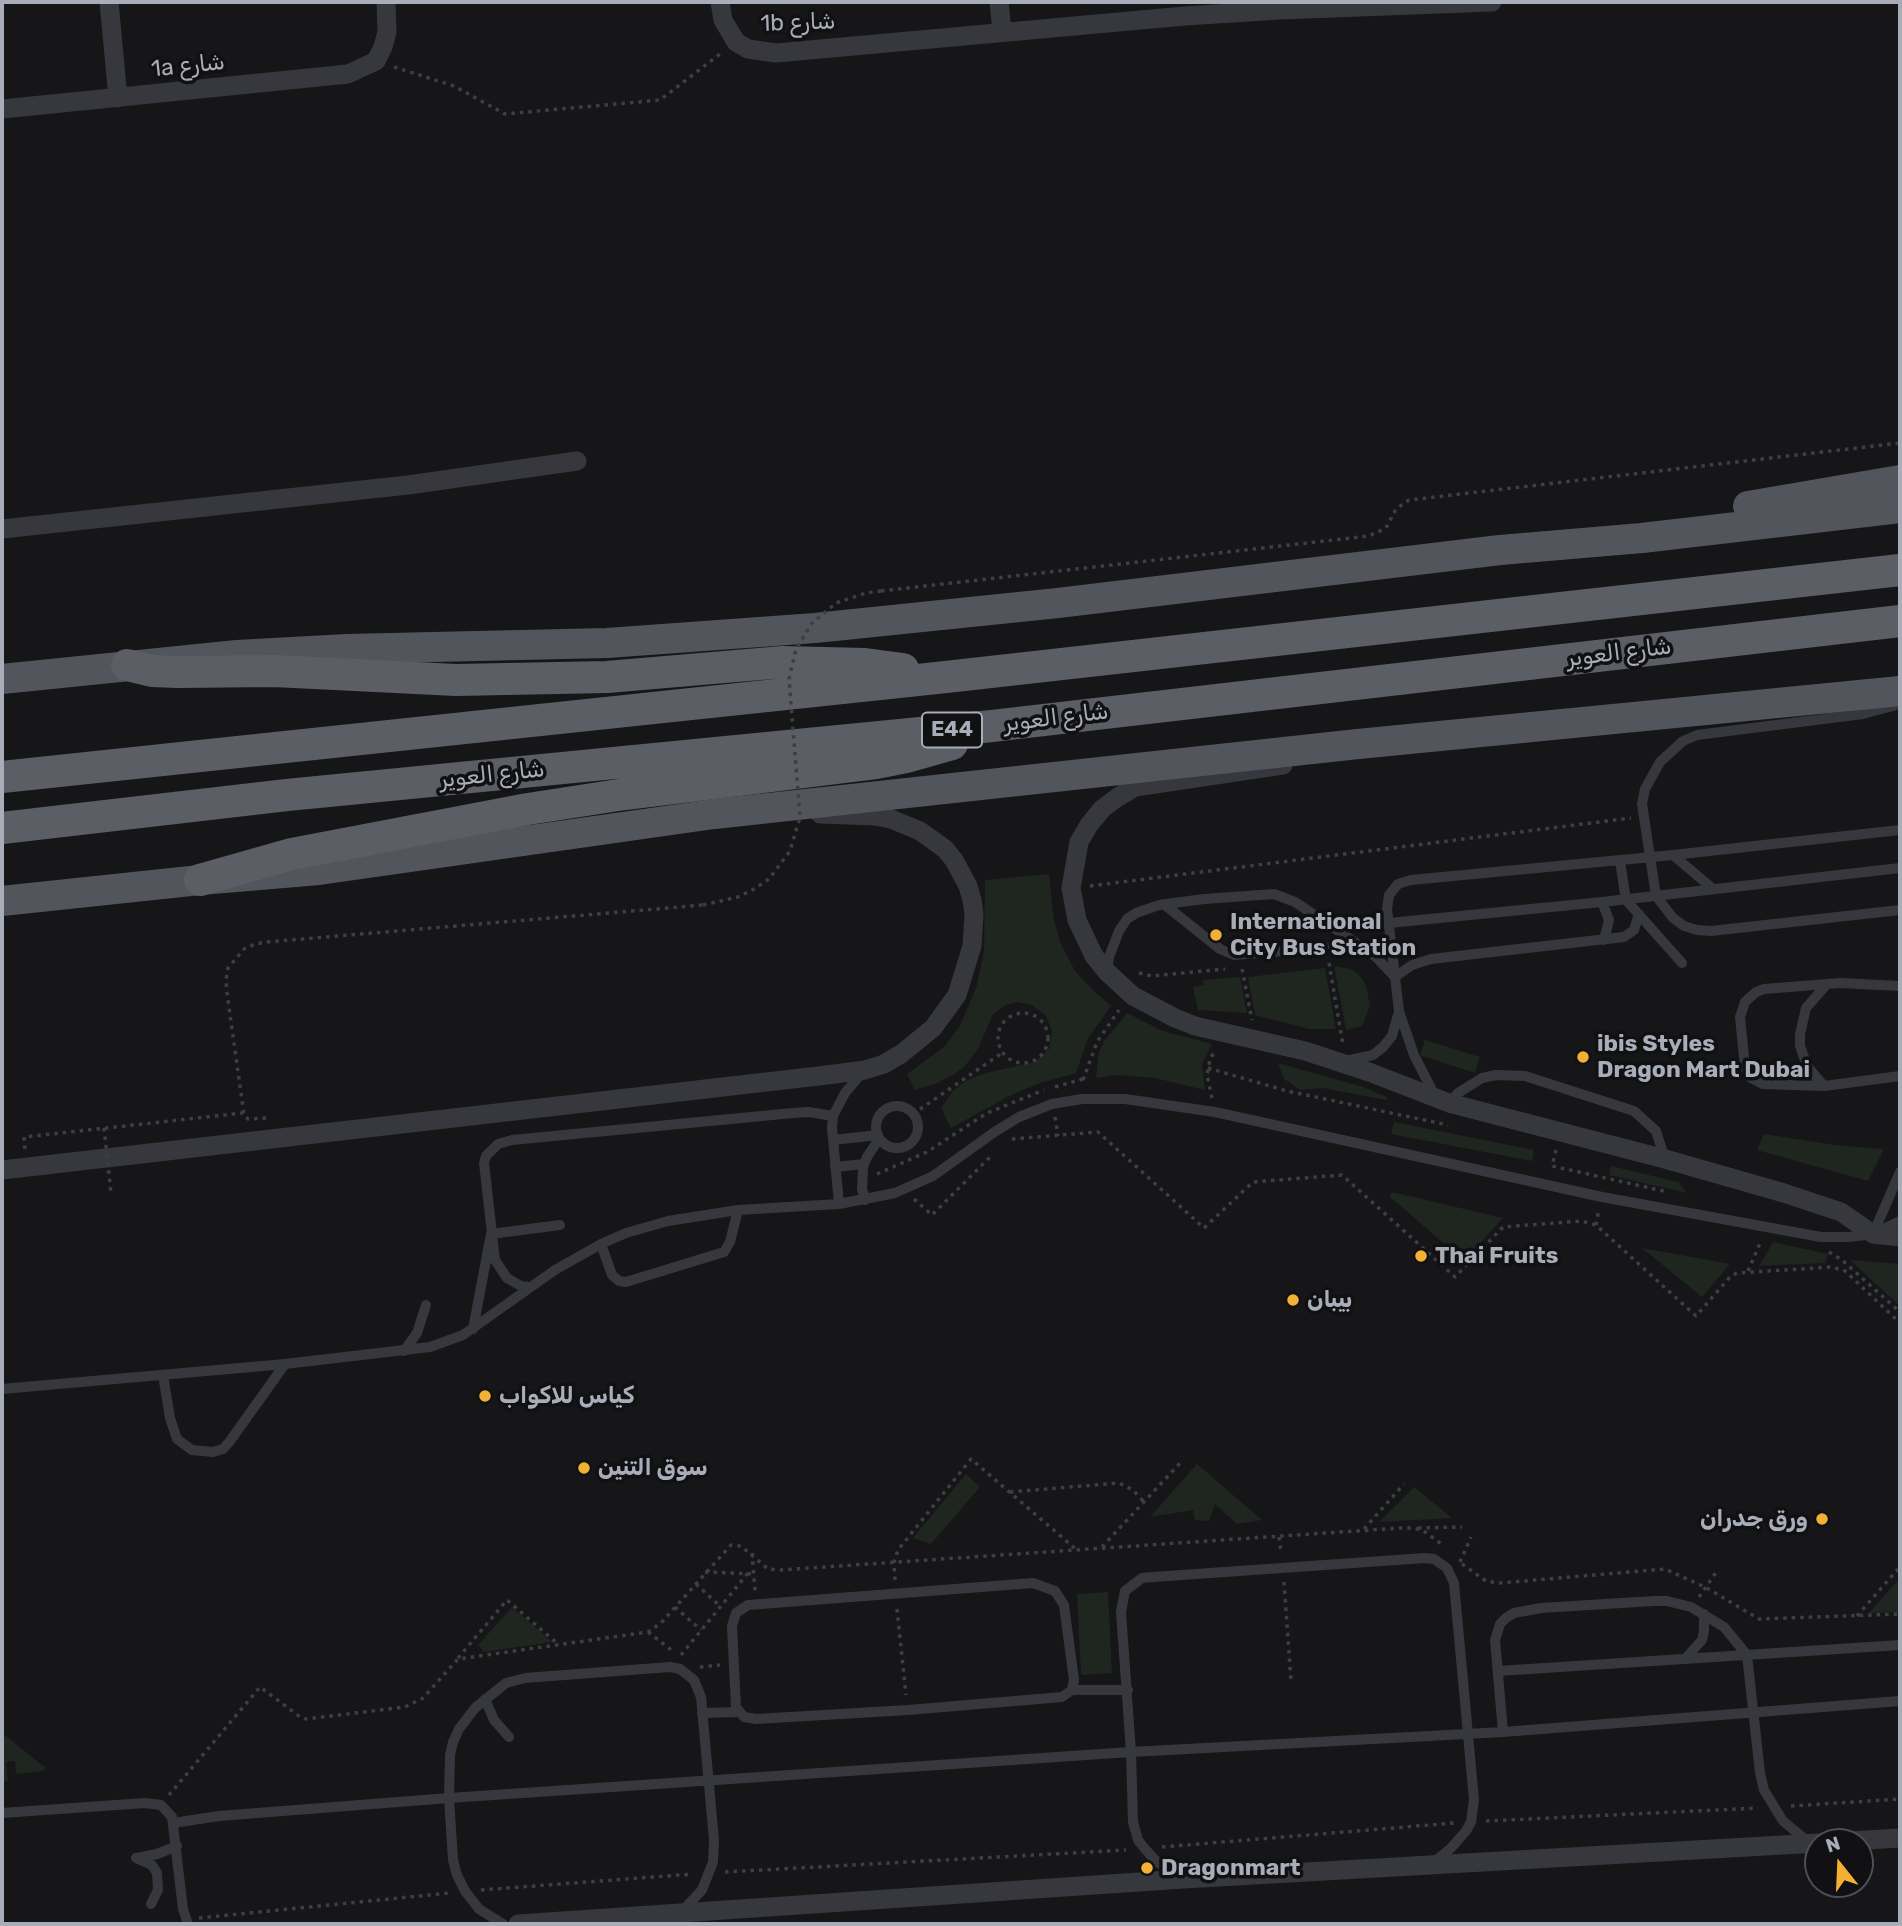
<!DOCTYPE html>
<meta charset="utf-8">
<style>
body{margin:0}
#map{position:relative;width:1902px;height:1926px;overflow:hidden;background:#161618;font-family:Rubik,sans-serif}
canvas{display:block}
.frame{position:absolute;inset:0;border:4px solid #a8adb8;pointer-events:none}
.north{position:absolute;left:1804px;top:1828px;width:70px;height:70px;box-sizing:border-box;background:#111113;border:2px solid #4d4f55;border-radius:50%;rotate:342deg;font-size:19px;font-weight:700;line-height:28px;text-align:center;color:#a8adb8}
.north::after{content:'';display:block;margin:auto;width:24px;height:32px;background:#f2b134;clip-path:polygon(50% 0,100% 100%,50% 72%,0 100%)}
</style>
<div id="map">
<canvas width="1902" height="1926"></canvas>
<div class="frame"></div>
<div class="north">N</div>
</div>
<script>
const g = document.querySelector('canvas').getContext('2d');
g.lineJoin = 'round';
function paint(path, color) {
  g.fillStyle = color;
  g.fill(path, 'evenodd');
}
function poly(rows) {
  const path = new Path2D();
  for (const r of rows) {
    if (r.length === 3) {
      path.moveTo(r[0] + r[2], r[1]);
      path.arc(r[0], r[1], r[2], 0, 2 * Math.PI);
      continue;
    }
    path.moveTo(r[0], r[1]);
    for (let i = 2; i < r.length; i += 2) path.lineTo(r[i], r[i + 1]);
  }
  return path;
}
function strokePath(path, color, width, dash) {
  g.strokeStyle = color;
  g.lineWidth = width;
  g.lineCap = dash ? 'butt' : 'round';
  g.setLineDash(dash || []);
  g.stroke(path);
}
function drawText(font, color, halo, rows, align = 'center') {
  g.font = font + ' Rubik,"Noto Naskh Arabic",sans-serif';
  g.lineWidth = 7;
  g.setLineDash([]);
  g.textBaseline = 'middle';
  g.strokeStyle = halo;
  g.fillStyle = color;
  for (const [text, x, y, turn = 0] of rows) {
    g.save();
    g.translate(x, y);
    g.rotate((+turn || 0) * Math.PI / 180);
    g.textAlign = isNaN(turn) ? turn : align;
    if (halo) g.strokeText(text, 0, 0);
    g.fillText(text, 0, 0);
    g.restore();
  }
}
const green = poly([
 [1049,874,1054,920,1060,942,1075,971,1094,991,1111,1006,1088,1038,1076,1073,1040,1083,1009,1096,951,1128,941,1108,953,1091,967,1080,986,1073,1035,1062,1049,1049,1052,1031,1046,1016,1032,1005,1016,1002,1004,1006,993,1014,978,1049,965,1066,953,1075,935,1084,915,1090,907,1074,944,1047,959,1027,967,1010,977,985,984,951,985,880],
 [1334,966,1351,969,1360,976,1366,985,1370,1006,1362,1026,1346,1030],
 [1325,968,1336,1029,1309,1029,1255,1015,1248,977],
 [1240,977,1247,1013,1198,1010,1193,987,1204,985,1203,980],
 [1127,1013,1163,1031,1212,1044,1202,1064,1205,1090,1155,1078,1114,1075,1096,1078,1099,1052,1105,1040],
 [1425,1040,1480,1057,1475,1073,1420,1055],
 [1278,1063,1363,1087,1387,1097,1386,1100,1323,1088,1300,1090,1284,1079],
 [1394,1122,1534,1150,1532,1161,1391,1134],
 [1764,1134,1835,1145,1884,1149,1868,1181,1757,1150],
 [1611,1166,1678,1182,1687,1193,1609,1175],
 [1392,1192,1503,1218,1464,1261,1389,1196],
 [1773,1242,1828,1254,1825,1263,1759,1266],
 [1642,1248,1730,1264,1702,1297],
 [1850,1260,1900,1264,1900,1306],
 [1197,1464,1262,1520,1237,1524,1215,1504,1209,1521,1195,1520,1193,1510,1150,1517],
 [966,1474,980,1487,931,1544,913,1538],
 [1414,1487,1452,1518,1379,1522],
 [1900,1578,1900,1612,1869,1613],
 [1108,1592,1112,1673,1081,1675,1077,1594],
 [512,1607,552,1642,484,1652,478,1645],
 [2,1733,46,1768,43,1771,16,1774,15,1761,6,1762,8,1781,2,1782]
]);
const path = poly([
 [394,67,454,86,505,114,660,100,720,54],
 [881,591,1369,536,1386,528,1396,509,1409,500,1900,443],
 [1090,886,1631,818],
 [1360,928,1376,925],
 [1329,963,1343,1045],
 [1242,969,1252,1020],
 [1139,973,1152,976,1225,969],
 [1023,1038,25],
 [1208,1068,1287,1091,1448,1125],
 [1083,1080,1097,1042,1119,1010],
 [1055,1087,1083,1079],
 [1212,1098,1207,1075,1210,1059,1215,1051],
 [913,1114,1002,1053],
 [1055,1117,1058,1136],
 [266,1118,248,1119,244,1115,227,993,226,980,228,968,244,949,255,944,267,942,703,905],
 [1012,1139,1098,1132,1204,1228,1253,1182,1342,1175,1455,1277,1503,1227,1581,1221,1596,1225,1696,1316,1730,1277,1737,1273,1832,1267,1845,1271,1900,1323],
 [25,1149,24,1137,243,1113],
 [1556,1150,1552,1166,1668,1192],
 [877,1174,927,1152,987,1113,1044,1090],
 [914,1199,932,1215,993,1154],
 [1596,1225,1599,1209],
 [1829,1252,1842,1260,1900,1312],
 [1748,1271,1761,1241],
 [1010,1492,1119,1483,1133,1490,1144,1502],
 [1418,1528,1462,1527],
 [1364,1529,1404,1484],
 [1279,1537,1281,1553],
 [1102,1547,1182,1461],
 [752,1553,755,1591],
 [1460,1562,1471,1537],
 [1462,1564,1486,1581,1500,1583,1665,1569,1705,1587,1759,1619,1900,1614],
 [705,1572,754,1574],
 [895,1580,894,1562,898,1550,971,1459,1078,1551],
 [1284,1582,1291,1681],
 [696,1584,721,1607],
 [1699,1597,1717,1571],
 [675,1607,701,1630],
 [897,1609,906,1695],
 [1857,1616,1897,1570,1900,1573],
 [648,1632,674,1652],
 [681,1655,748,1573],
 [458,1658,507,1600,559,1645],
 [700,1667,720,1665],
 [169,1795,260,1687,299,1716,306,1719,405,1707,423,1698,458,1659,648,1632,661,1623,731,1545,741,1546,768,1569,780,1570,1400,1528,1415,1528,1425,1532,1444,1546],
 [1791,1806,1900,1799],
 [1486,1821,1758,1808],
 [1162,1847,1454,1823],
 [725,1872,1126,1850],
 [481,1890,693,1874],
 [199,1918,449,1893]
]);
const service = poly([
 [1900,704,1863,714,1697,735,1683,741,1660,762,1645,789,1642,804,1656,896,1673,918,1684,926,1697,930,1711,931,1900,910],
 [1673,855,1713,889],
 [1620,861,1626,900,1682,963],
 [1602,902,1609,920,1604,940],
 [1165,905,1220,949,1234,955,1358,945],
 [1389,923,1602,902,1900,868],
 [1107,972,1109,957,1119,931,1127,919,1136,913,1159,905,1204,899,1274,894,1295,902,1340,932,1376,957,1395,977],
 [1395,977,1412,965,1431,959,1624,937,1634,930,1639,914],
 [1900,986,1840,983,1764,989,1756,992,1745,1002,1740,1017,1745,1067,1751,1078,1763,1084,1824,1086,1900,1076],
 [1350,1060,1373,1055,1383,1047,1392,1036,1398,1015],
 [1824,1086,1807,1066,1800,1046,1800,1034,1806,1008,1827,984],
 [1434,1094,1414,1055,1399,1011,1387,909,1389,895,1398,884,1411,880,1673,855,1900,830],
 [1449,1103,1458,1093,1482,1078,1496,1075,1525,1076,1634,1111,1656,1131,1665,1159],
 [897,1127,21],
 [833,1140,878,1135],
 [835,1167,864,1164],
 [865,1200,862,1189,863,1167,867,1157,879,1139],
 [839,1204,832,1128,833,1116,845,1093,862,1073],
 [1873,1234,1900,1172],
 [601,1244,612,1275,619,1281,626,1282,724,1252,730,1242,738,1210],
 [529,1287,521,1286,507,1278,495,1260,484,1163,486,1156,498,1144,512,1140,793,1113,809,1112,833,1116],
 [473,1329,491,1234,560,1225],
 [404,1351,417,1333,426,1305],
 [163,1375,170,1418,177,1439,192,1450,213,1452,223,1449,230,1441,285,1364],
 [2,1389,285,1364,430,1347,463,1335,555,1270,601,1244,626,1233,668,1221,738,1210,839,1204,895,1193,933,1176,996,1131,1019,1117,1052,1104,1082,1099,1125,1099,1215,1112,1602,1197,1821,1237,1849,1237,1873,1234,1900,1221],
 [1033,1583,1055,1591,1064,1605,1074,1680,1072,1690,1062,1697,908,1710,756,1719,744,1717,736,1707,732,1626,736,1613,748,1605,1033,1583],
 [1685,1659,1702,1640,1704,1631,1704,1614],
 [1498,1671,1900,1645],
 [1072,1690,1128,1690],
 [485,1699,494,1720,509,1737],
 [702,1713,738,1712],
 [1503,1732,1495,1640,1500,1624,1506,1618,1514,1613,1541,1608,1654,1601,1667,1601,1691,1607,1724,1627,1747,1655,1760,1773,1764,1790,1783,1821,1806,1840],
 [2,1813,145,1803,161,1805,172,1817,183,1909,188,1924],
 [173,1823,219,1816,449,1798,1131,1752,1503,1732,1900,1701],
 [136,1858,152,1865,157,1873,158,1890,151,1904],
 [137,1858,157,1854,177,1846],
 [1179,1876,1157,1862,1145,1849,1138,1840,1133,1822,1131,1752,1121,1612,1125,1591,1142,1578,1153,1577,1425,1558,1434,1559,1447,1568,1454,1583,1474,1800,1471,1822,1466,1831,1451,1848,1434,1862],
 [503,1924,479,1909,465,1891,457,1875,453,1860,449,1798,450,1755,453,1742,459,1729,475,1708,506,1683,525,1678,670,1667,680,1669,694,1680,701,1697,714,1840,713,1862,702,1890,683,1910]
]);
const minor = poly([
 [109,2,118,98],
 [720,2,723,20,736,42,748,49,776,53,1185,16,1280,10,1492,2],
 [999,2,1002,31],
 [2,109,348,74,376,61,383,47,387,32,386,2],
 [2,529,408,485,577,461],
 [1283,765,1135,787,1118,797,1102,809,1089,825,1079,842,1071,888,1077,920,1094,956,1107,972,1133,996,1175,1018,1195,1026,1305,1051,1369,1072,1449,1103,1665,1159,1784,1193,1841,1212,1873,1234,1900,1237],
 [2,1170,827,1075,865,1070,884,1064,901,1054,933,1028,957,995,972,946,974,914,972,900,968,886,954,860,945,849,920,831,891,819,875,816,820,814],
 [1831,1842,1900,1838],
 [518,1924,1183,1879,1818,1843]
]);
const primary = poly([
 [1748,506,1900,480],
 [2,679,237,655,347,649,607,643,815,628,1058,603,1500,550,1642,538,1900,508],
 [2,901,200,880,319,870,714,814,1358,744,1900,691]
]);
const trunk = poly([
 [127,665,152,671,177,672,274,671,456,680,607,677,783,662,865,664,903,669],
 [2,777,946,677,1900,570],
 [2,828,287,795,992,726,1900,621],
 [200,880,292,854,528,809,625,794,876,763,906,757,952,744]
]);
const pathBridge = poly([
 [703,905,738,897,754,889,769,879,790,851,800,817,789,679,796,649,812,623,836,603,866,593,881,591],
 [104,1128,111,1193]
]);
const markers = [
 [1216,935,7,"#f2b134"],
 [1583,1057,7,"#f2b134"],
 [1421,1256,7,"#f2b134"],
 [1293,1300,7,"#f2b134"],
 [485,1396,7,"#f2b134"],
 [584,1468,7,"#f2b134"],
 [1822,1519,7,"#f2b134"],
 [1147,1868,7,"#f2b134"]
];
const shields = [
 [952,730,60]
];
const shieldNames = [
 ["E44",952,730]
];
const streetNames = [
 ["1b شارع",798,23,-2],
 ["1a شارع",188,66,-6],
 ["شارع العوير",1619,653,-7],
 ["شارع العوير",1056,718,-7],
 ["شارع العوير",492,775,-6]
];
const poiNames = [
 ["International",1230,922],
 ["City Bus Station",1230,948],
 ["ibis Styles",1597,1044],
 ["Dragon Mart Dubai",1597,1070],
 ["Thai Fruits",1435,1256],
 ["بيبان",1307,1300],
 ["كياس للاكواب",499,1396],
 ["سوق التنين",598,1468],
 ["ورق جدران",1808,1519,"right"],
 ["Dragonmart",1161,1868]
];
paint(green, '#1e261f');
strokePath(path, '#3d3f44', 3.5, [3.5, 5]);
strokePath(service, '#37383d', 10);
strokePath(minor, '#37383d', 19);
strokePath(primary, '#53555c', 30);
strokePath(trunk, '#5b5e65', 32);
strokePath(pathBridge, '#3d3f44', 3.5, [3.5, 5]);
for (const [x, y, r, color] of markers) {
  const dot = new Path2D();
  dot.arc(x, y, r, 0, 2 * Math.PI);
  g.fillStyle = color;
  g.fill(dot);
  strokePath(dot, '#111113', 2.5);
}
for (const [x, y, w] of shields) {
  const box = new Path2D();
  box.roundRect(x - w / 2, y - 17.5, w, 35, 5);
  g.fillStyle = '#111113';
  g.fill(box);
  strokePath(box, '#a8adb8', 2);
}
drawText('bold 21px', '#a8adb8', null, shieldNames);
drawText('23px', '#a8adb8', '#111113', streetNames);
drawText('bold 23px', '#a8adb8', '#111113', poiNames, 'left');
</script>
